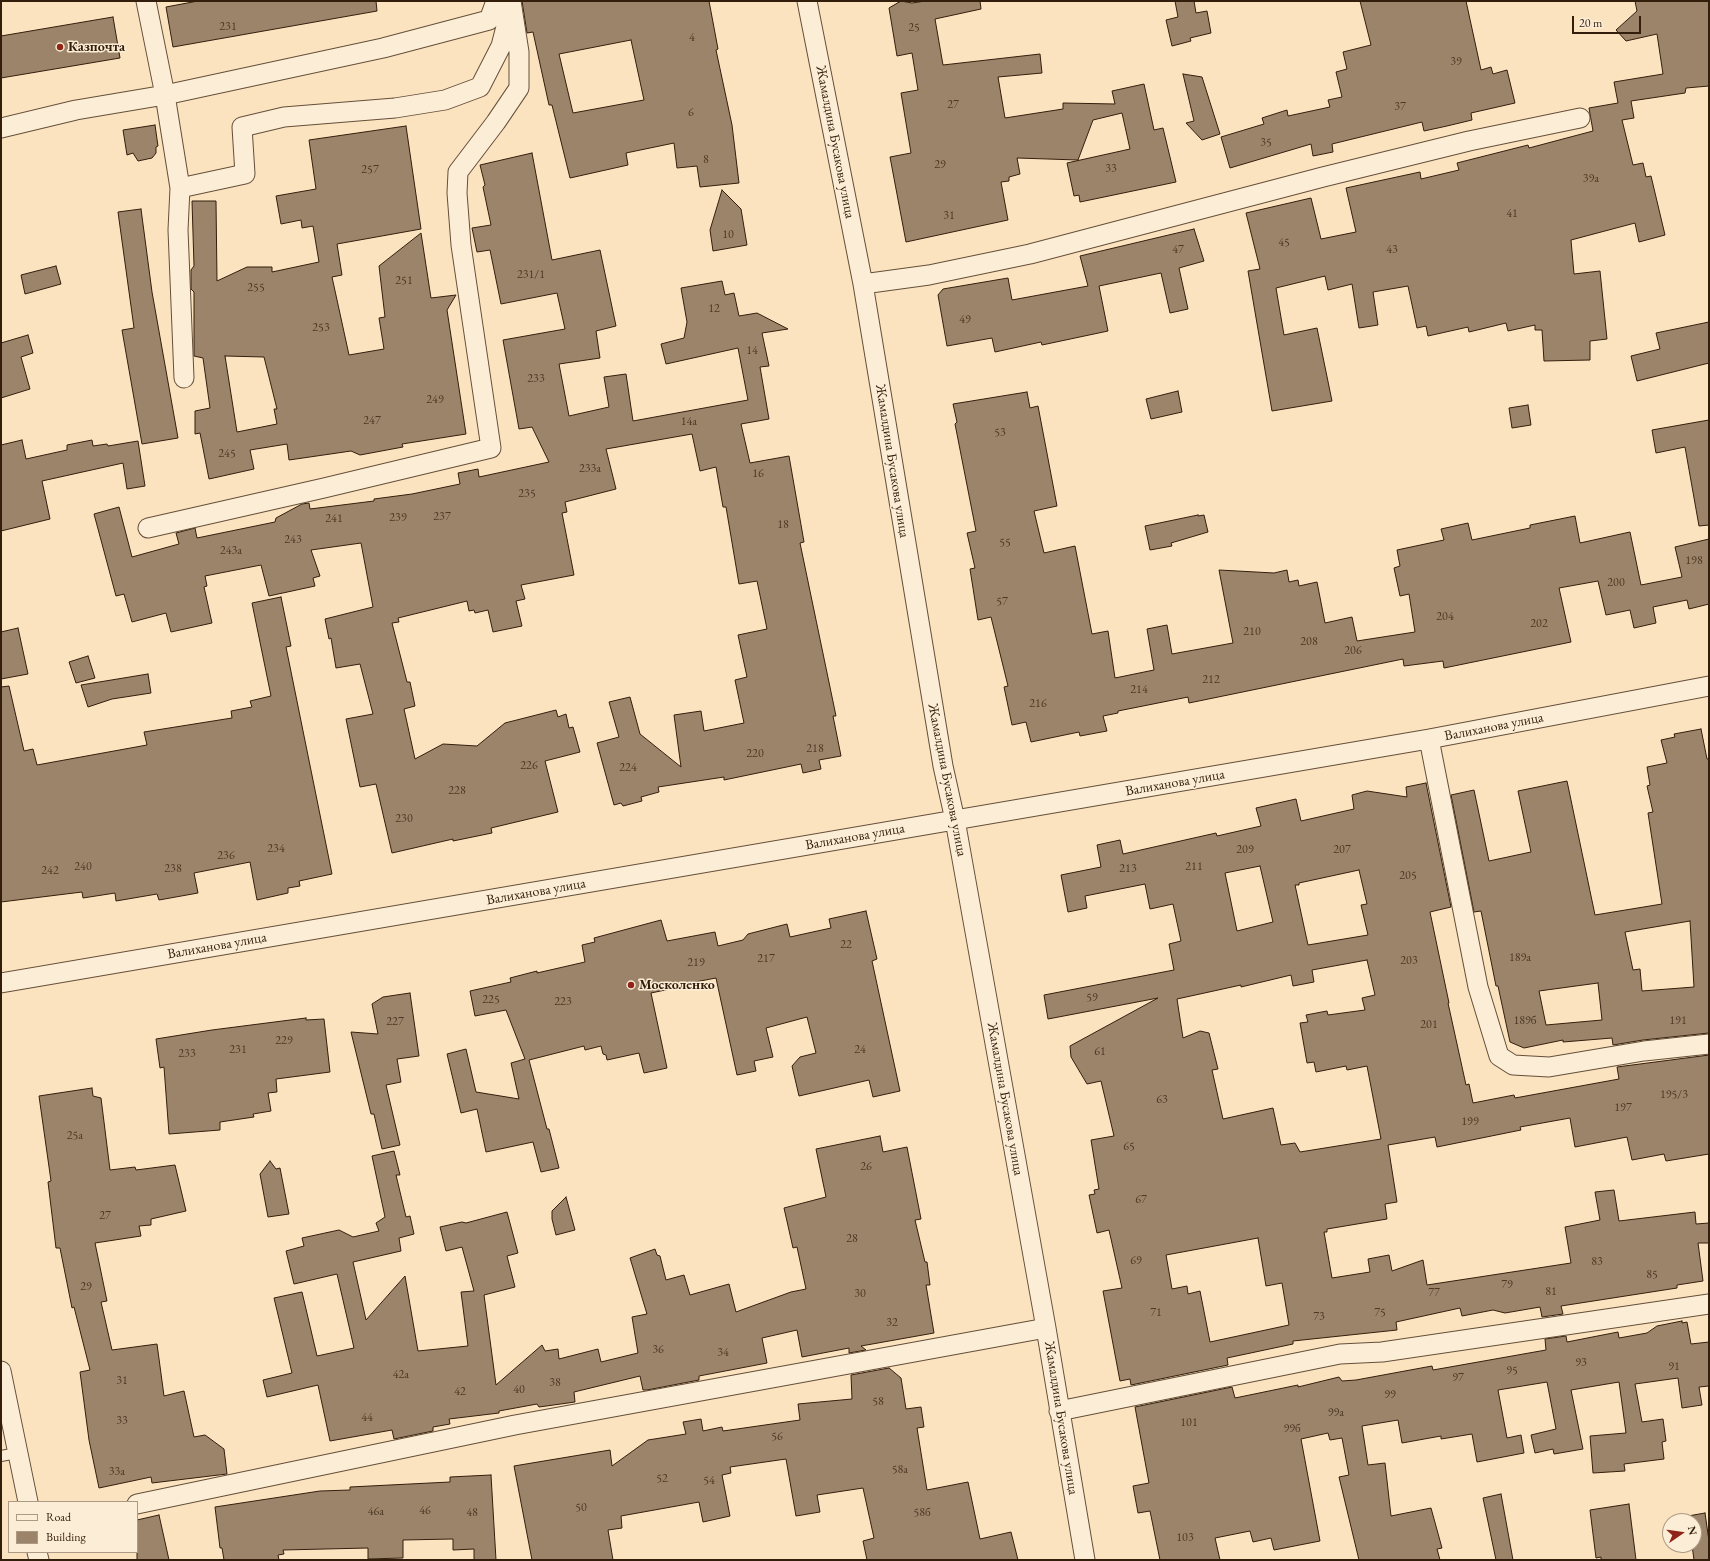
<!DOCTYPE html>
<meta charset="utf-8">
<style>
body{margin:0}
#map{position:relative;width:1710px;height:1561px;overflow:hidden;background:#fbe3c0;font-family:"EB Garamond",serif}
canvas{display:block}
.frame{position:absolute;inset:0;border:2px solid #331e0c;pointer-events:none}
.legend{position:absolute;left:8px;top:1501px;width:130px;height:52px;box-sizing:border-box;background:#fcedd6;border:1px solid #ac9a85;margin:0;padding:5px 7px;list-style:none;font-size:12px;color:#331e0c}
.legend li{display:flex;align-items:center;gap:8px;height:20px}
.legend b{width:20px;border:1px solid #ac9a85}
.north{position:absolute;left:1662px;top:1513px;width:40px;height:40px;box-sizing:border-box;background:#fcedd6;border:1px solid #ac9a85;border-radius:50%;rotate:77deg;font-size:11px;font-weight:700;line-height:16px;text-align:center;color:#331e0c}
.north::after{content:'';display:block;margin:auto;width:14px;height:18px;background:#8f2418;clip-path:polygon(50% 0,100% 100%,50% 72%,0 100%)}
.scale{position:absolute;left:1572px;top:16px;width:69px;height:18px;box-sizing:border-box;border:2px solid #331e0c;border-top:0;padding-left:5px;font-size:12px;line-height:14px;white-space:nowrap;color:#331e0c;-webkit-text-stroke:3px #fcedd6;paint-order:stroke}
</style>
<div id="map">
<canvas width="1710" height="1561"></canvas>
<div class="frame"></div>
<ul class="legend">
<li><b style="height:5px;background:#fcedd6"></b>Road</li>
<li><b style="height:11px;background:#9b846a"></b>Building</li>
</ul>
<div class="north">N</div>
<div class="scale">20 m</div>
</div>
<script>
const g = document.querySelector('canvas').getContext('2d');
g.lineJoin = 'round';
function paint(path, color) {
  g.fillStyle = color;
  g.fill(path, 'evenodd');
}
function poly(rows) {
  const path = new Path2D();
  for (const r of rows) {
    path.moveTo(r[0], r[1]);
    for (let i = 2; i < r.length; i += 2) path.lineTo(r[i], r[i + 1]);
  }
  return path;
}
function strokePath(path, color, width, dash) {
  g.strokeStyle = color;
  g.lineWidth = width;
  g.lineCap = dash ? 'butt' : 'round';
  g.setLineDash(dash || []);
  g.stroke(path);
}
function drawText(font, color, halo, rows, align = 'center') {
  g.font = font + ' "EB Garamond",serif';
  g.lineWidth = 3;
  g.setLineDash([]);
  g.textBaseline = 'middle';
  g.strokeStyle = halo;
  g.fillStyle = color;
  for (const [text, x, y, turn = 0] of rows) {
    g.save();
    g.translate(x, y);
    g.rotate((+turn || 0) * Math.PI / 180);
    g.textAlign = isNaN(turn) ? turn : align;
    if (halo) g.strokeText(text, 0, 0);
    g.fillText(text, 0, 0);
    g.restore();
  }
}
const building = poly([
 [198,1,376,1,377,11,173,47,166,7,198,1],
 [522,1,709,1,718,49,716,50,732,125,739,183,700,187,697,166,677,168,674,143,626,153,628,165,570,178,552,105,549,105,533,32,527,33,522,1],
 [631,40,644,100,573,113,559,54,631,40],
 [901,1,912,3,925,1,980,1,981,9,935,19,943,65,1040,54,1042,73,998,77,1005,118,1063,109,1063,103,1115,104,1112,91,1144,84,1154,130,1163,128,1176,182,1080,202,1079,195,1074,196,1067,163,1130,149,1122,113,1093,120,1078,160,1017,158,1020,174,1009,177,1009,181,1001,182,1008,220,906,242,890,157,911,153,901,93,918,90,912,53,897,56,889,8,901,1],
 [1175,1,1194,1,1196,13,1207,11,1211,33,1190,38,1191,41,1172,46,1166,20,1178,17,1175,1],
 [1360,1,1466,1,1481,70,1491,67,1493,74,1507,70,1515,103,1471,113,1472,120,1447,126,1424,131,1422,122,1332,144,1333,152,1313,156,1311,144,1230,168,1221,137,1264,124,1262,118,1287,110,1288,116,1330,107,1328,100,1342,97,1336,72,1347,69,1343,52,1371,45,1360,1],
 [1635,1,1709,1,1709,86,1686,88,1685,93,1631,101,1634,118,1622,120,1633,165,1643,163,1646,177,1651,176,1665,235,1639,242,1635,223,1571,240,1574,274,1600,271,1607,339,1590,341,1590,360,1544,361,1542,330,1535,330,1535,325,1508,331,1506,323,1469,332,1468,327,1428,336,1426,326,1417,328,1408,286,1373,292,1378,325,1359,328,1352,284,1328,290,1325,276,1276,288,1284,335,1317,328,1332,401,1272,411,1248,271,1260,269,1246,213,1311,198,1321,239,1356,232,1346,188,1420,172,1421,179,1459,170,1457,163,1528,145,1529,148,1593,131,1589,108,1618,103,1614,82,1663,74,1657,34,1626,41,1616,30,1637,11,1635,1],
 [113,17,120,58,1,78,1,36,113,17],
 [1183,74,1202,77,1220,134,1202,140,1186,123,1194,121,1183,74],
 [155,125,158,146,156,147,156,153,152,158,138,161,133,153,127,155,123,130,155,125],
 [406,126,421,229,337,244,342,275,332,277,349,355,384,349,379,318,385,317,379,266,421,233,431,298,456,295,447,310,466,434,402,444,403,447,360,455,351,451,289,460,287,444,250,450,254,469,209,479,200,433,195,434,195,411,210,408,203,358,194,356,194,292,191,289,191,270,194,266,192,201,216,201,217,281,247,267,272,267,272,272,319,262,313,226,302,228,301,220,281,224,276,196,316,189,309,140,406,126],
 [225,356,264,357,277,409,274,409,277,424,237,432,225,356],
 [532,153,552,260,600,250,616,326,596,331,600,358,559,364,569,416,609,407,604,377,626,374,633,421,748,400,738,348,666,364,661,344,684,338,687,322,681,288,722,281,725,295,734,293,739,316,757,313,788,329,762,333,769,366,760,367,769,419,741,424,750,463,789,456,804,542,800,543,836,716,833,716,841,756,819,760,821,769,803,773,801,764,724,780,724,777,658,787,659,792,641,797,642,801,623,806,621,803,614,805,597,743,619,737,609,702,630,697,640,734,681,767,674,715,701,711,704,731,744,723,735,680,747,677,738,635,767,629,757,581,739,584,726,507,723,507,716,467,700,471,692,434,606,449,616,489,565,502,567,512,562,513,574,575,521,585,525,599,516,601,522,626,493,632,488,610,475,613,474,610,469,611,467,601,398,618,399,622,392,623,407,682,410,682,415,706,404,709,415,759,443,744,477,746,505,723,556,710,558,717,566,714,569,728,573,727,580,752,545,761,558,812,491,828,492,833,453,841,453,839,392,853,376,784,360,787,346,719,373,714,360,664,336,668,331,638,329,639,325,619,373,607,361,543,311,550,320,576,313,578,315,586,269,596,261,565,205,576,207,586,204,587,212,623,171,632,166,613,132,622,124,594,116,596,94,514,119,507,132,557,179,544,176,533,195,528,197,538,275,522,276,518,302,504,309,503,310,509,374,501,374,499,412,494,460,484,458,473,478,469,479,477,549,462,532,427,519,429,503,340,565,329,557,293,501,304,490,250,477,252,472,228,491,225,483,187,485,185,480,165,532,153],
 [722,190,741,209,747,245,713,251,710,230,722,190],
 [141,209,152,292,178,438,142,444,122,330,134,328,118,212,141,209],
 [1194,229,1204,261,1179,268,1188,309,1170,313,1161,273,1099,286,1108,331,1042,345,1041,342,995,352,992,338,947,346,938,295,943,289,1008,278,1012,300,1088,286,1080,256,1194,229],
 [56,266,61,284,25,294,21,275,56,266],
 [1709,322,1709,363,1637,381,1631,356,1660,349,1656,333,1709,322],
 [28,335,33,353,21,357,30,389,1,398,1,343,28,335],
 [1178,391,1182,412,1151,419,1146,399,1178,391],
 [1027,392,1030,408,1038,406,1057,506,1034,511,1044,553,1075,546,1092,634,1108,631,1115,678,1154,670,1147,629,1167,625,1172,654,1233,643,1219,570,1274,573,1287,570,1289,582,1298,580,1299,586,1317,582,1325,623,1352,617,1357,641,1415,632,1409,594,1400,596,1394,568,1400,566,1397,550,1444,540,1441,529,1468,523,1472,540,1530,528,1530,525,1575,516,1580,543,1630,532,1641,585,1682,577,1675,547,1709,539,1709,604,1689,609,1687,600,1653,607,1656,623,1634,628,1630,610,1606,615,1598,581,1559,588,1571,642,1444,668,1443,661,1404,666,1403,659,1189,703,1188,697,1118,711,1118,713,1103,716,1107,731,1080,736,1079,732,1031,742,1026,722,1012,725,1004,687,1008,686,991,617,978,620,970,569,975,568,967,533,976,531,955,424,957,422,953,404,1027,392],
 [1528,405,1531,425,1512,428,1509,408,1528,405],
 [1709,420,1709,525,1699,526,1685,447,1656,453,1652,430,1709,420],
 [22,440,26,459,67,450,67,445,92,440,93,446,107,444,108,446,138,441,145,486,127,489,123,463,42,481,50,519,1,531,1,445,22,440],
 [1198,515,1198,516,1204,515,1208,532,1171,543,1172,546,1150,550,1145,526,1198,515],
 [281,597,291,646,286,647,332,874,299,881,300,886,288,888,288,893,257,900,250,862,194,873,198,893,159,900,157,894,116,901,115,893,83,898,82,892,1,902,1,687,9,686,24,751,33,749,37,765,147,745,144,732,232,718,231,711,252,707,250,701,271,696,252,603,281,597],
 [18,628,28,674,1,679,1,632,18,628],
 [88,656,95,678,76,683,69,662,88,656],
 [148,674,151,693,112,699,88,707,81,685,148,674],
 [1701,729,1707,759,1709,759,1709,1033,1643,1040,1613,1045,1612,1038,1563,1042,1563,1040,1524,1048,1510,1042,1498,986,1496,986,1481,911,1474,912,1451,795,1474,790,1489,861,1531,852,1518,791,1567,781,1595,915,1662,904,1648,813,1653,812,1647,786,1650,785,1647,767,1667,763,1661,740,1675,737,1674,734,1701,729],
 [1690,921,1694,987,1642,991,1640,969,1633,970,1625,932,1690,921],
 [1598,983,1602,1020,1546,1025,1539,991,1598,983],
 [1426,783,1451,907,1430,912,1449,1003,1448,1003,1466,1085,1469,1084,1473,1103,1514,1095,1515,1098,1619,1079,1617,1067,1709,1055,1709,1154,1666,1161,1664,1154,1632,1160,1627,1137,1575,1147,1570,1118,1520,1127,1521,1130,1437,1147,1435,1137,1388,1145,1397,1202,1385,1204,1387,1219,1327,1229,1327,1232,1324,1232,1332,1278,1370,1272,1368,1259,1389,1255,1392,1271,1423,1260,1427,1285,1571,1263,1565,1227,1600,1220,1595,1192,1614,1190,1619,1221,1695,1212,1696,1224,1709,1223,1709,1243,1698,1243,1703,1281,1677,1285,1677,1288,1561,1306,1563,1314,1542,1317,1540,1307,1505,1313,1493,1310,1462,1316,1460,1308,1396,1322,1397,1330,1293,1341,1293,1344,1227,1358,1228,1365,1131,1385,1130,1379,1120,1381,1103,1291,1122,1288,1109,1230,1097,1233,1089,1195,1095,1194,1094,1190,1099,1189,1091,1140,1114,1136,1101,1081,1087,1084,1071,1057,1070,1046,1158,998,1048,1019,1044,995,1174,970,1169,944,1181,941,1173,904,1150,909,1145,884,1085,896,1087,908,1068,912,1061,875,1101,867,1097,845,1120,840,1123,854,1216,833,1217,836,1261,826,1256,808,1296,799,1301,821,1354,809,1352,795,1367,791,1407,797,1406,787,1426,783],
 [1260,866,1273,922,1237,931,1225,873,1260,866],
 [1359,870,1367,904,1361,905,1368,935,1308,945,1295,885,1299,885,1299,883,1359,870],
 [1367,960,1375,995,1362,998,1365,1010,1328,1015,1327,1011,1306,1015,1308,1022,1300,1023,1307,1063,1314,1062,1316,1072,1346,1066,1347,1070,1367,1066,1381,1139,1300,1152,1295,1143,1281,1145,1273,1108,1223,1119,1212,1070,1218,1069,1209,1033,1200,1031,1183,1038,1177,999,1241,985,1241,987,1291,975,1293,986,1314,982,1312,970,1367,960],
 [1258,1238,1266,1286,1282,1283,1289,1325,1210,1342,1200,1291,1188,1294,1187,1286,1172,1289,1166,1255,1258,1238],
 [866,911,877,959,872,961,900,1091,873,1097,869,1080,799,1096,792,1066,800,1057,816,1053,807,1017,766,1028,773,1057,754,1061,756,1071,737,1075,716,978,669,987,670,989,651,993,667,1068,644,1073,639,1053,607,1060,606,1055,603,1054,601,1046,585,1050,584,1046,529,1060,547,1129,549,1129,559,1168,541,1172,533,1142,486,1152,477,1109,461,1113,447,1054,466,1049,476,1092,519,1099,511,1063,525,1059,506,1010,475,1016,470,991,511,982,510,978,537,971,537,973,585,962,582,945,595,942,594,938,661,920,667,941,715,932,718,946,743,940,748,934,787,924,790,937,831,928,829,919,866,911],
 [410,993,419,1056,397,1059,401,1082,386,1085,400,1145,382,1149,374,1114,371,1114,351,1032,378,1034,372,1004,383,997,410,993],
 [306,1018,306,1020,324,1019,330,1072,276,1079,277,1092,268,1093,271,1111,253,1114,254,1117,220,1122,220,1130,169,1134,164,1067,160,1068,156,1039,212,1030,306,1018],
 [92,1088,93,1096,101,1098,110,1170,135,1167,136,1170,175,1165,186,1211,151,1219,151,1225,139,1226,141,1236,95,1243,107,1301,101,1302,112,1350,157,1344,164,1396,184,1391,194,1437,205,1435,224,1449,227,1474,152,1483,151,1477,99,1488,89,1440,80,1372,90,1370,74,1307,72,1308,60,1248,56,1248,48,1182,51,1181,39,1096,92,1088],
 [880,1136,883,1152,907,1147,921,1219,915,1220,925,1262,927,1262,930,1285,926,1285,934,1333,861,1346,866,1350,849,1353,849,1348,802,1357,797,1330,762,1338,767,1363,699,1376,699,1380,647,1390,643,1390,640,1376,574,1392,575,1402,539,1407,537,1404,499,1411,499,1413,449,1419,450,1424,433,1427,433,1431,394,1439,392,1430,330,1441,318,1385,267,1397,263,1380,292,1373,274,1298,302,1292,317,1356,354,1348,337,1274,294,1284,286,1251,304,1246,302,1238,339,1230,353,1237,379,1231,376,1223,385,1217,372,1156,394,1151,400,1175,396,1175,406,1217,410,1216,414,1234,399,1238,401,1251,353,1262,366,1320,405,1276,418,1351,468,1346,461,1292,474,1291,462,1247,446,1251,440,1227,462,1222,466,1223,507,1212,518,1253,507,1256,515,1287,484,1295,496,1385,542,1345,545,1351,558,1349,559,1359,598,1349,601,1362,638,1353,632,1317,647,1314,630,1258,655,1249,657,1255,660,1256,666,1280,684,1275,690,1295,729,1284,736,1312,791,1292,806,1289,797,1247,793,1248,784,1208,826,1197,816,1149,880,1136],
 [270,1161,276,1169,280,1168,289,1214,268,1217,260,1174,270,1161],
 [566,1197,575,1230,556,1235,552,1219,552,1211,566,1197],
 [1682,1321,1682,1323,1687,1322,1691,1344,1709,1342,1709,1386,1699,1387,1702,1405,1682,1408,1678,1378,1635,1384,1642,1422,1663,1419,1666,1441,1662,1442,1664,1459,1624,1464,1625,1471,1593,1473,1590,1436,1626,1433,1619,1382,1571,1390,1583,1449,1554,1454,1553,1449,1535,1453,1531,1435,1556,1429,1547,1382,1498,1390,1507,1438,1521,1435,1524,1453,1477,1462,1472,1434,1441,1439,1441,1436,1402,1443,1398,1420,1362,1426,1368,1465,1385,1463,1391,1516,1431,1508,1442,1548,1437,1549,1440,1560,1359,1560,1339,1477,1349,1475,1342,1438,1330,1440,1328,1433,1301,1439,1320,1541,1274,1550,1271,1538,1253,1542,1250,1531,1215,1538,1220,1560,1160,1560,1150,1511,1138,1513,1133,1486,1149,1483,1135,1407,1232,1387,1235,1398,1298,1385,1298,1387,1339,1377,1342,1381,1356,1380,1432,1366,1433,1370,1546,1350,1545,1339,1566,1336,1567,1342,1618,1332,1619,1338,1647,1333,1657,1326,1682,1321],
 [889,1368,901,1378,906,1409,921,1407,924,1427,917,1428,927,1490,968,1482,980,1539,1011,1532,1018,1560,867,1560,863,1541,874,1538,863,1488,817,1495,820,1512,796,1516,786,1459,730,1467,731,1473,722,1475,730,1516,703,1522,699,1502,621,1516,622,1528,608,1530,613,1560,532,1560,514,1466,610,1450,612,1466,648,1440,686,1434,683,1422,701,1419,703,1431,722,1427,723,1431,800,1420,798,1404,852,1399,851,1375,889,1368],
 [491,1475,496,1560,474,1560,474,1549,453,1550,453,1539,403,1540,403,1558,368,1559,368,1548,283,1550,284,1554,278,1555,279,1560,224,1560,222,1548,220,1548,215,1507,320,1491,350,1490,350,1487,450,1482,450,1477,491,1475],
 [1501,1494,1513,1560,1496,1560,1483,1498,1501,1494],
 [1629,1504,1636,1560,1601,1560,1601,1557,1596,1558,1590,1510,1629,1504],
 [1705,1513,1709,1541,1709,1560,1694,1560,1692,1545,1694,1545,1694,1521,1688,1521,1688,1516,1705,1513],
 [159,1515,169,1560,137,1560,137,1520,159,1515]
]);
const lane = poly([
 [1,1456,17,1453]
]);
const street = poly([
 [146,1,165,95,383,48,489,20,496,1],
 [807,1,863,284,943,766,955,820,1046,1328,1085,1560],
 [1,128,76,110,165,95,180,188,245,174,242,127,284,117,395,108,445,100,480,87,501,46,510,11],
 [180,188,178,230,184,378],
 [863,284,929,275,1030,254,1323,177,1469,141,1580,118],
 [148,528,324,488,491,448,461,245,457,193,458,172,496,122,519,88,519,52,511,1],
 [1429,739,1478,987,1499,1056,1513,1065,1549,1067,1644,1051,1709,1044],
 [1,983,1429,739,1709,686],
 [1,1371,28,1502],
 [1059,1411,1340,1354,1382,1352,1709,1304],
 [137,1504,515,1425,1046,1328],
 [37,1552,39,1560]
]);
const markers = [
 [60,47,4,"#8f2418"],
 [631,985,4,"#8f2418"]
];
const numberNames = [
 ["231",228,27],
 ["25",914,28],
 ["4",692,38],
 ["39",1456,62],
 ["27",953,105],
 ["37",1400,107],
 ["6",691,113],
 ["35",1266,143],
 ["8",706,160],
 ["29",940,165],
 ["33",1111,169],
 ["257",370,170],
 ["39а",1591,179],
 ["41",1512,214],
 ["31",949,216],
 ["10",728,235],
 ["45",1284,243],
 ["47",1178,250],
 ["43",1392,250],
 ["231/1",531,275],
 ["251",404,281],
 ["255",256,288],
 ["12",714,309],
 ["49",965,320],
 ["253",321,328],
 ["14",752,351],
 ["233",536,379],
 ["249",435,400],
 ["247",372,421],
 ["14а",689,422],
 ["53",1000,433],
 ["245",227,454],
 ["233а",590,469],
 ["16",758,474],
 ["235",527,494],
 ["237",442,517],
 ["239",398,518],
 ["241",334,519],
 ["18",783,525],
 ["243",293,540],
 ["55",1005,543],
 ["243а",231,551],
 ["198",1694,561],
 ["200",1616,583],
 ["57",1002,602],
 ["204",1445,617],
 ["202",1539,624],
 ["210",1252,632],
 ["208",1309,642],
 ["206",1353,651],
 ["212",1211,680],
 ["214",1139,690],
 ["216",1038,704],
 ["218",815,749],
 ["220",755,754],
 ["226",529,766],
 ["224",628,768],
 ["228",457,791],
 ["230",404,819],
 ["234",276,849],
 ["209",1245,850],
 ["207",1342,850],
 ["236",226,856],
 ["240",83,867],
 ["211",1194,867],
 ["238",173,869],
 ["213",1128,869],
 ["242",50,871],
 ["205",1408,876],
 ["22",846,945],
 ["189а",1520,958],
 ["217",766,959],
 ["203",1409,961],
 ["219",696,963],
 ["59",1092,998],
 ["225",491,1000],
 ["223",563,1002],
 ["189б",1525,1021],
 ["191",1678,1021],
 ["227",395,1022],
 ["201",1429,1025],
 ["229",284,1041],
 ["231",238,1050],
 ["24",860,1050],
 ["61",1100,1052],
 ["233",187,1054],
 ["195/3",1674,1095],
 ["63",1162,1100],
 ["197",1623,1108],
 ["199",1470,1122],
 ["25а",75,1136],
 ["65",1129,1147],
 ["26",866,1167],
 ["67",1141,1200],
 ["27",105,1216],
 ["28",852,1239],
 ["69",1136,1261],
 ["83",1597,1262],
 ["85",1652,1275],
 ["79",1507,1285],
 ["29",86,1287],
 ["81",1551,1292],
 ["77",1434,1293],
 ["30",860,1294],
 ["71",1156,1313],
 ["75",1380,1313],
 ["73",1319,1317],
 ["32",892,1323],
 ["36",658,1350],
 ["34",723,1353],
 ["93",1581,1363],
 ["91",1674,1367],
 ["95",1512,1371],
 ["42а",401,1375],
 ["97",1458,1378],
 ["31",122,1381],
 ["38",555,1383],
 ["40",519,1390],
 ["42",460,1392],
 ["99",1390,1395],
 ["58",878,1402],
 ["99а",1336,1413],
 ["44",367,1418],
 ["33",122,1421],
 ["101",1189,1423],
 ["99б",1292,1429],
 ["56",777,1437],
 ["58а",900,1470],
 ["33а",117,1472],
 ["52",662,1479],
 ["54",709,1481],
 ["50",581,1508],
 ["46",425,1511],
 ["46а",376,1512],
 ["48",472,1513],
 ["58б",922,1513],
 ["103",1185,1538]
];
const poiNames = [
 ["Казпочта",68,47],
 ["Москоленко",639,985]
];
const streetNames = [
 ["Жамалдина Бусакова улица",835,142,79],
 ["Жамалдина Бусакова улица",892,461,81],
 ["Валиханова улица",1494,727,-11],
 ["Жамалдина Бусакова улица",947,780,79],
 ["Валиханова улица",1175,783,-10],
 ["Валиханова улица",855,837,-10],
 ["Валиханова улица",536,892,-10],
 ["Валиханова улица",217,946,-10],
 ["Жамалдина Бусакова улица",1005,1099,80],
 ["Жамалдина Бусакова улица",1061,1418,81]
];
paint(building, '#9b846a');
strokePath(building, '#331e0c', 1);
strokePath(lane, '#654f39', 12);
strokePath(street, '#654f39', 21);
strokePath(lane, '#fcedd6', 10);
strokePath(street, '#fcedd6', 19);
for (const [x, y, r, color] of markers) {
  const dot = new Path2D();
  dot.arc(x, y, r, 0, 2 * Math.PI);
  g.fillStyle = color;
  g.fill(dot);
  strokePath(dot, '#fcedd6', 1.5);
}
drawText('12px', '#4d3824', null, numberNames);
drawText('bold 14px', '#331e0c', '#fcedd6', poiNames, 'left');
drawText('14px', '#331e0c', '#fcedd6', streetNames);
</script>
